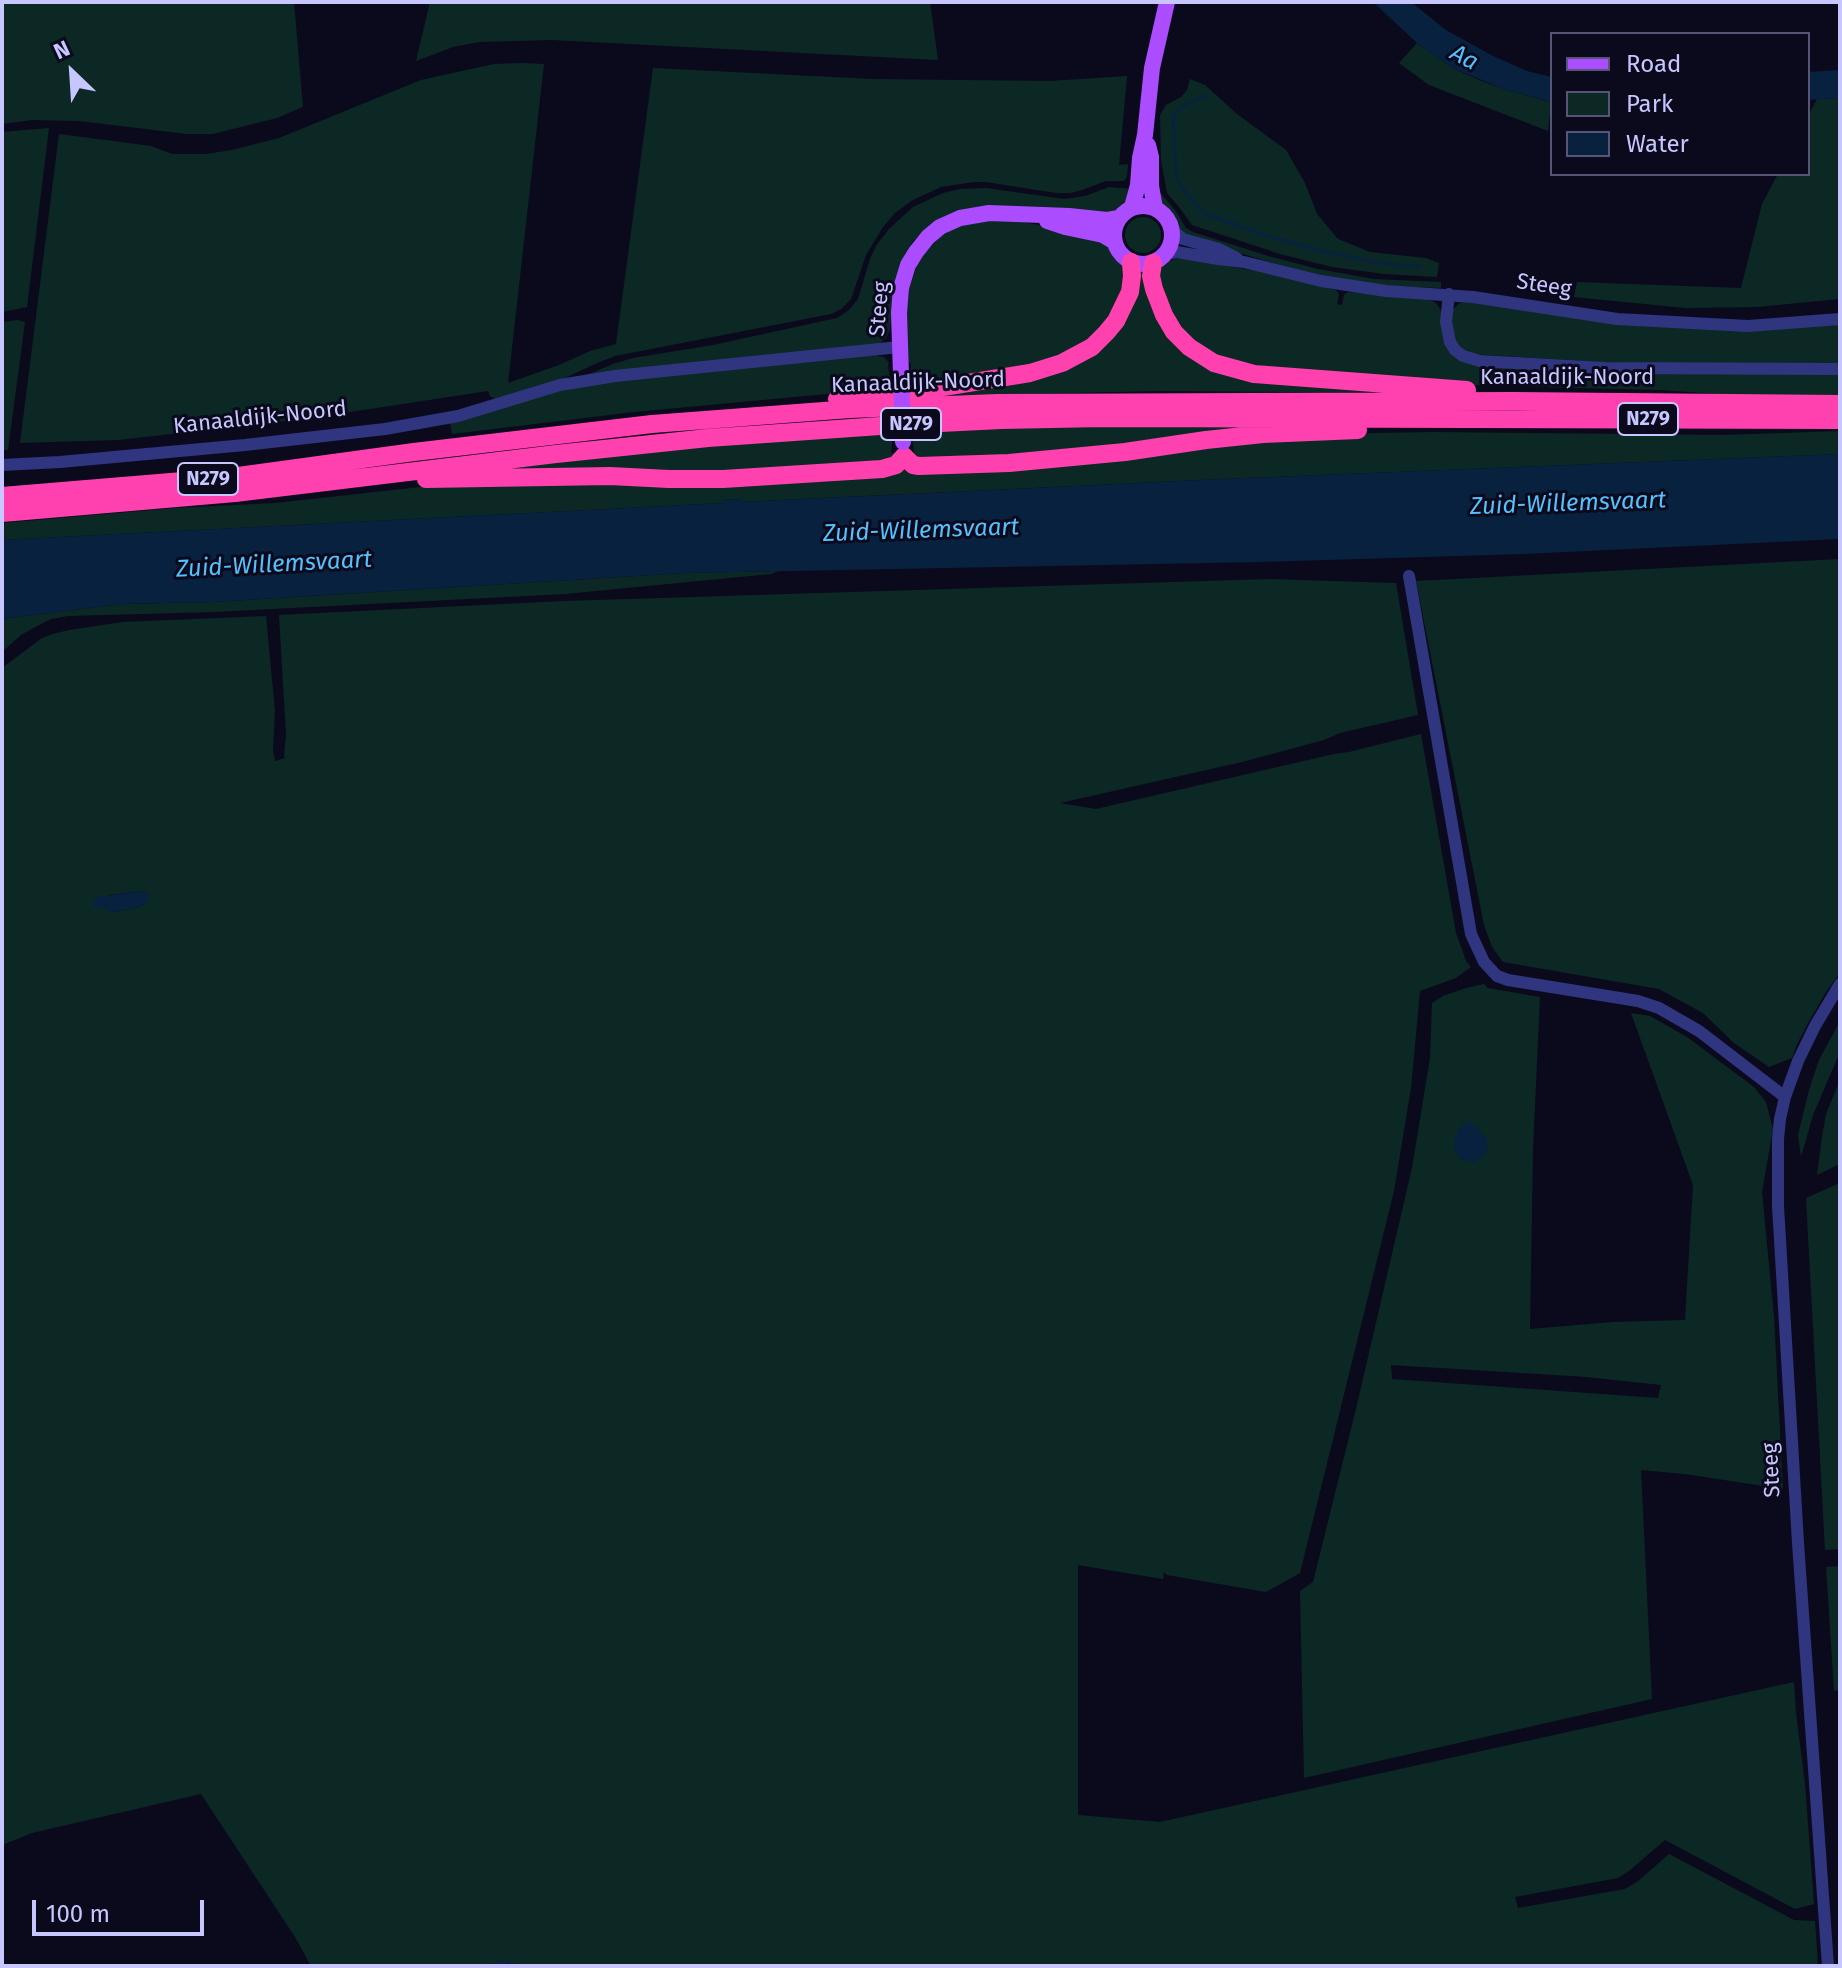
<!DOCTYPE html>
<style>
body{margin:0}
#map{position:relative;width:1842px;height:1968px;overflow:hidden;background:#0b0a1d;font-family:"Fira Sans",sans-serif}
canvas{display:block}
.frame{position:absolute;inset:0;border:4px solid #c7c6ff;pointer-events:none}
.legend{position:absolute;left:1550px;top:32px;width:260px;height:144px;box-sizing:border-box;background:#0b0a1d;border:2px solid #565577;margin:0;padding:10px 14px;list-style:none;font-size:24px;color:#c7c6ff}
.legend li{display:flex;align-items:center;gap:16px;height:40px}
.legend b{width:40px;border:2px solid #565577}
.north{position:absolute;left:32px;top:32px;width:80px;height:80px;-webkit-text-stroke:6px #0b0a1d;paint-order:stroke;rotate:335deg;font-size:22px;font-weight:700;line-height:32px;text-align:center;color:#c7c6ff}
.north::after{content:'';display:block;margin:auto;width:28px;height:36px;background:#c7c6ff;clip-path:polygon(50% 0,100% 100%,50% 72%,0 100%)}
.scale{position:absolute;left:32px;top:1900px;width:172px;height:36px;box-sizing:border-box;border:4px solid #c7c6ff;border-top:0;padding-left:10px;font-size:24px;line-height:28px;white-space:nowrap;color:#c7c6ff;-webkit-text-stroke:6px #0b0a1d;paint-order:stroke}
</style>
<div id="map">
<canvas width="1842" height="1968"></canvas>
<div class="frame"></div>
<ul class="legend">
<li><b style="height:10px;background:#ab4dff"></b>Road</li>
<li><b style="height:22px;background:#0c2824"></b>Park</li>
<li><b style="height:22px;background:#07213f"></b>Water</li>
</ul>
<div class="north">N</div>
<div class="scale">100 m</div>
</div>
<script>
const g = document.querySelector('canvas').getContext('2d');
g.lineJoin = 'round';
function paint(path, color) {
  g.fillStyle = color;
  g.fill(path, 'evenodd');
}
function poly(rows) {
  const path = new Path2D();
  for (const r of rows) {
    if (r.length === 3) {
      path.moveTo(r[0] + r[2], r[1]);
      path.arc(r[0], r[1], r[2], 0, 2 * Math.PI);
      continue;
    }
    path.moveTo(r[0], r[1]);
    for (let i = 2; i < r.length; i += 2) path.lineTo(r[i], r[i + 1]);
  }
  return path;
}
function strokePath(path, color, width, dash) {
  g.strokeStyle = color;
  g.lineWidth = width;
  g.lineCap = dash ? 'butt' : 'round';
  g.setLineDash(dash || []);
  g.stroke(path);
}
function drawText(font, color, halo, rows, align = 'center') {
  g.font = font + ' "Fira Sans",sans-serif';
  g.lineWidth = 6;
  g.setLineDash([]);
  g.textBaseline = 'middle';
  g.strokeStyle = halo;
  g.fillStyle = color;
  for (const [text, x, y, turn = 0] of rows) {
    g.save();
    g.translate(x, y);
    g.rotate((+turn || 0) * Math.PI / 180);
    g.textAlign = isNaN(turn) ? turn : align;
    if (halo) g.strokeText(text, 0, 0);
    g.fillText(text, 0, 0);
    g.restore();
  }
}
const green = poly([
 [2,2,294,2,303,107,277,118,213,134,187,134,79,121,32,120,2,124],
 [430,2,930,2,938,60,552,40,479,42,453,47,416,61],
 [1417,43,1453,68,1479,80,1503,89,1551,102,1548,131,1429,85,1399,63],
 [522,63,544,64,508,383,559,365,590,351,616,344,653,68,872,79,1049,81,1127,76,1119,165,1128,164,1127,177,1124,181,1106,181,1082,190,1071,193,1056,193,986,182,974,182,941,187,911,201,895,213,883,227,866,255,851,299,841,309,831,314,615,356,597,363,552,384,499,401,490,396,488,391,304,419,118,440,20,443,59,134,151,146,172,154,206,154,232,150,279,138,421,80,494,64],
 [1190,79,1205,85,1237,114,1286,150,1305,183,1317,214,1338,239,1370,252,1426,258,1439,263,1437,277,1384,274,1332,267,1280,254,1192,225,1179,207,1167,193,1161,160,1160,115,1166,105,1181,97,1187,90],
 [1840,98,1840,299,1757,307,1685,308,1574,297,1577,282,1741,288,1762,204,1778,174,1808,174,1808,116,1817,99],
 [49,128,27,307,2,312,2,132],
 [1109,187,1134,189,1129,201,1117,211,1107,215,988,205,958,210,936,221,913,241,903,259,895,280,890,330,886,338,879,344,582,377,613,364,633,358,713,345,837,318,849,310,858,299,870,259,876,246,889,229,913,207,943,193,960,189,986,188,1064,199,1085,196],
 [1158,190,1175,210,1186,228,1193,232,1268,256,1318,269,1374,279,1441,282,1441,288,1387,286,1344,280,1299,270,1259,259,1188,236,1180,230,1172,215,1160,201],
 [1143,235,18],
 [979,221,1019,221,1100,238,1109,245,1122,263,1125,269,1127,280,1105,328,1059,360,909,386,911,364,907,360,905,325,909,289,917,265,925,253,941,236,958,227],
 [1180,258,1257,271,1336,290,1339,294,1337,304,1342,305,1344,295,1348,292,1428,299,1436,303,1440,309,1458,357,1840,372,1840,395,1732,395,1660,390,1462,385,1304,375,1213,356,1174,324,1158,272,1165,262],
 [1138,269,1146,269,1195,356,1415,393,1160,391,892,397,1086,356],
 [1468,301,1561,316,1840,323,1840,364,1637,364,1469,354,1455,343,1451,325,1453,309,1460,303],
 [18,320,25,322,8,450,2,450,2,322],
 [875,355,884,357,889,363,888,365,891,388,634,412,452,434,450,422,589,383],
 [1290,426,1120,449,923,461,911,453,914,452,911,431,1022,427],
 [1840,431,1840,454,1222,479,739,502,740,499,722,500,724,503,2,540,2,523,175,508,275,503,430,486,902,467,1318,434,1433,432,1723,435],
 [893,432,891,453,894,453,894,455,885,462,722,475,462,475,638,452],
 [1840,559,1840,973,1826,992,1807,1025,1796,1046,1792,1058,1769,1067,1734,1043,1703,1013,1659,989,1503,962,1492,947,1484,925,1416,581],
 [778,571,771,574,565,594,214,612,68,616,51,619,37,626,21,635,2,652,2,619,122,604,214,602,685,573],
 [1269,579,1396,583,1418,715,1340,733,1324,740,1242,762,1060,803,1096,809,1334,754,1349,752,1421,734,1456,933,1466,961,1471,967,1456,978,1420,991,1411,1088,1394,1191,1300,1573,1266,1592,1167,1575,1164,1572,1163,1579,1078,1565,1078,1815,1160,1822,1794,1682,1796,1713,1805,1784,1814,1904,1795,1909,1665,1840,1629,1871,1618,1878,1515,1897,1518,1908,1625,1889,1637,1882,1669,1854,1794,1920,1815,1921,1818,1966,526,1966,508,1962,480,1966,311,1966,295,1937,201,1794,32,1833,2,1845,2,668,42,638,53,634,69,630,123,622,266,616,275,711,273,750,275,761,285,758,284,756,286,735,279,615,564,601],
 [142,891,147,903,136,908,112,912,107,908,100,907,109,895],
 [1484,984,1488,988,1540,997,1533,1148,1530,1329,1614,1322,1685,1320,1693,1185,1631,1013,1650,1016,1687,1037,1754,1087,1766,1102,1773,1129,1762,1192,1774,1317,1783,1489,1685,1474,1641,1470,1652,1699,1304,1778,1300,1591,1313,1582,1355,1413,1412,1168,1430,1058,1432,1003,1443,996,1466,988],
 [1391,1365,1587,1377,1661,1385,1658,1398,1392,1379],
 [1840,1021,1840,1052,1813,1115,1801,1157,1798,1135,1809,1090,1819,1060],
 [1840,1080,1840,1164,1817,1175,1822,1137,1826,1114],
 [1840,1183,1840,1549,1825,1550,1806,1198],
 [1840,1566,1840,1690,1834,1691,1826,1567]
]);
const water = poly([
 [1373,2,1411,2,1446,30,1493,56,1527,71,1552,77,1552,102,1503,89,1453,68,1417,43],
 [1840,70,1840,98,1808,100,1808,72],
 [1840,454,1840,539,1524,554,1261,562,685,573,214,602,122,604,2,619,2,540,724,503,721,500,741,499,740,502,1222,479],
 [142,891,149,893,149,897,147,903,136,908,111,912,107,908,94,907,93,905,93,901,97,897],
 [1470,1121,1486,1138,1488,1148,1483,1156,1473,1163,1460,1159,1453,1148,1457,1133,1461,1126]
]);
const stream = poly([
 [1207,95,1183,106,1173,117,1176,174,1180,185,1203,213,1264,235,1322,251,1380,263,1420,267],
 [485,1966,508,1962,518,1966]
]);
const minor = poly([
 [1173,231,1183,239,1219,249,1237,258],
 [1165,254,1177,252,1218,259,1244,262,1321,281,1386,291,1473,297,1617,319,1748,326,1840,319],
 [1449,294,1446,322,1450,342,1455,350,1463,356,1480,361,1605,368,1840,369],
 [2,465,60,462,245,445,385,429,458,416,560,385,615,376,899,347],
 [1409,576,1471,934,1484,962,1497,976,1508,980,1638,1001,1659,1008,1699,1031,1785,1097],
 [1828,1966,1798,1543,1778,1206,1778,1139,1780,1119,1785,1097,1798,1061,1815,1026,1840,984]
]);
const major = poly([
 [1148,145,1151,157,1151,186,1155,208],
 [1143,235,29],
 [1132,207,1138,185,1140,158,1145,135,1152,68,1167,2],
 [1047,221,1065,227,1103,235,1115,242],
 [901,375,899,313,901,288,908,265,916,252,928,237,940,227,960,218,989,213,1069,216,1107,220,1119,218]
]);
const highway = poly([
 [1153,263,1151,276,1154,289,1164,315,1174,332,1189,347,1214,363,1254,374,1467,390],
 [837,399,943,387,1030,373,1062,363,1092,347,1106,333,1116,321,1130,292,1132,276,1131,262],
 [426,479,610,476,669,479,723,479,882,469,896,465,904,456,913,465,919,466,1009,463,1125,452,1206,440,1263,434,1358,430],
 [2,496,231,477,414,452,652,424,850,409,997,403,1513,401,1840,404],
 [2,513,235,493,556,454,708,438,880,426,1001,420,1103,418,1840,420]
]);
const majorBridge = poly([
 [901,375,903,442]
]);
const shields = [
 [1648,419,60],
 [911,424,60],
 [208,479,60]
];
const shieldNames = [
 ["N279",1648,419],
 ["N279",911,424],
 ["N279",208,479]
];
const streetNames = [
 ["Steeg",1544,286,9],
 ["Steeg",880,309,-85],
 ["Kanaaldijk-Noord",1567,378],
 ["Kanaaldijk-Noord",918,383,-2],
 ["Kanaaldijk-Noord",260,418,-6],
 ["Steeg",1772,1470,-93]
];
const waterNames = [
 ["Aa",1464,58,28],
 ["Zuid-Willemsvaart",1568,504,-2],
 ["Zuid-Willemsvaart",921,531,-2],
 ["Zuid-Willemsvaart",274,565,-3]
];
paint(green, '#0c2824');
paint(water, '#07213f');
strokePath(stream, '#07213f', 3);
strokePath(minor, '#303580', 12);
strokePath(major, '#ab4dff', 16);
strokePath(highway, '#ff41af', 18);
strokePath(majorBridge, '#ab4dff', 16);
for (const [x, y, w] of shields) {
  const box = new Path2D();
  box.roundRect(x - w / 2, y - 16, w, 32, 6);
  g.fillStyle = '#0b0a1d';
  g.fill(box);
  strokePath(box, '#c7c6ff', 2);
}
drawText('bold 20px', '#c7c6ff', null, shieldNames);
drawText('22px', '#c7c6ff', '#0b0a1d', streetNames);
drawText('italic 24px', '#54c1ff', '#0b0a1d', waterNames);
</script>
